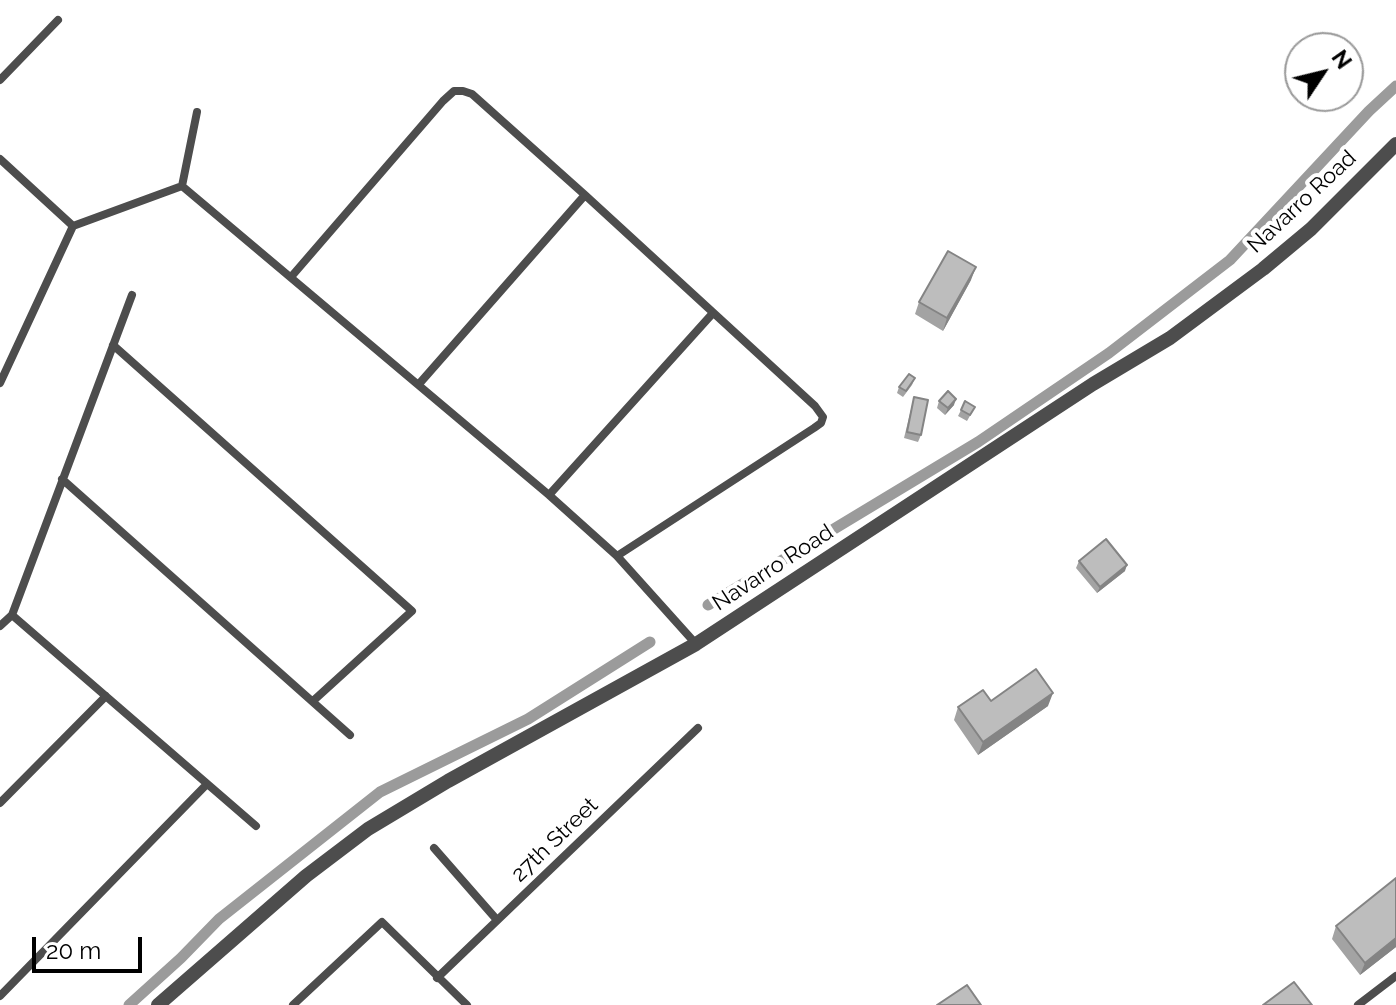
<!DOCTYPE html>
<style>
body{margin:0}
#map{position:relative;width:1396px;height:1005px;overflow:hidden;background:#fff;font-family:Raleway,sans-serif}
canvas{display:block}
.north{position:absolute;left:1284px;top:32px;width:80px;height:80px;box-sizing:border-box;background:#fff;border:2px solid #999;border-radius:50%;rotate:55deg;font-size:22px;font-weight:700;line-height:32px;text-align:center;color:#000}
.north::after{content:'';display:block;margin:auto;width:28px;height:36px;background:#000;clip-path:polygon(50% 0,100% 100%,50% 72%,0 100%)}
.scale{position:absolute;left:32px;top:937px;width:110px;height:36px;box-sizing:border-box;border:4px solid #000;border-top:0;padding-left:10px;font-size:24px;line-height:28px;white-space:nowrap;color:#000;-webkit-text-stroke:6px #fff;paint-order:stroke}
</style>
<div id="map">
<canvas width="1396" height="1005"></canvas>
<div class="north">N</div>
<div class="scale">20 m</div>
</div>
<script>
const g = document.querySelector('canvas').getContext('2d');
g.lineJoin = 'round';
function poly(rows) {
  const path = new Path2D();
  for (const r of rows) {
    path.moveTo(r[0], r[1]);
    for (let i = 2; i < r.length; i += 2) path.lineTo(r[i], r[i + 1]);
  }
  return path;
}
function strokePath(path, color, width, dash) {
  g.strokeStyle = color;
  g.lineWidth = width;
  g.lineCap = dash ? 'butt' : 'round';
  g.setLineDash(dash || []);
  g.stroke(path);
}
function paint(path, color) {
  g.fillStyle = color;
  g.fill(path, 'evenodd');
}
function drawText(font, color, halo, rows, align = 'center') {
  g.font = font + ' Raleway,sans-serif';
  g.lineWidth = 8;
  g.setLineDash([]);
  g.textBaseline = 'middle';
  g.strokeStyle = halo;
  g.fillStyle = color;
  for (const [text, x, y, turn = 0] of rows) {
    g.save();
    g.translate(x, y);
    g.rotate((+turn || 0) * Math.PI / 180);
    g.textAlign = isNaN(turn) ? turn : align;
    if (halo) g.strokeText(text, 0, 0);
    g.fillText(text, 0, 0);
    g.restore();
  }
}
const stream = poly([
 [708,605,978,442,1109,353,1230,260,1369,111,1396,86],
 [129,1005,181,958,219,919,380,792,528,719,650,642]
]);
const minor = poly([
 [0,80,58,20],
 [0,159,73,226,182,186,549,495,617,556,696,644],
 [182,186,197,112],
 [291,277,443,101,454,91,463,91,472,94,585,195,815,406,823,417,821,423,814,428,617,556],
 [113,345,412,611,313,701],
 [0,383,73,226],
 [419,384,585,195],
 [62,479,350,735],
 [549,495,713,313],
 [12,615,256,826],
 [0,626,12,615,132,295],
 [0,803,106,696],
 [434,848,497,920],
 [437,978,698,728],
 [0,996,207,784],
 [293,1005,382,922,467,1005],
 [1358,1005,1396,976]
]);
const tertiary = poly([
 [158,1005,306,876,368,829,448,781,696,644,1093,384,1170,338,1263,269,1311,229,1396,144]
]);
const wall = poly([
 [971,280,943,331,915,314,919,302],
 [915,378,912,385,903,397,897,393,899,387],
 [914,397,921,435,918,442,904,438],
 [939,401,954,405,945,415,937,408],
 [975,407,967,421,958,416,961,410],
 [1079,561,1125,571,1097,593,1076,568],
 [1048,706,978,755,954,720,958,707],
 [1396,878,1396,947,1360,975,1332,939,1336,926]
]);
const shadedWall = poly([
 [976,267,971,280,943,331,947,318],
 [956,399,954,405,945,415,948,408],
 [1127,565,1125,571,1097,593,1100,587],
 [1053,693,1048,706,978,755,983,742],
 [1396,938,1396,947,1360,975,1365,963]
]);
const building = poly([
 [948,251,976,267,947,318,919,302,948,251],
 [909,374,915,378,906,391,899,387,909,374],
 [948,391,956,399,948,408,939,401,948,391],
 [914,397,928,400,921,435,907,432,914,397],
 [965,401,975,407,970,415,961,410,965,401],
 [1106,539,1127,565,1100,587,1079,561,1106,539],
 [1036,669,1053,693,983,742,958,707,983,690,991,701,1036,669],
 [1396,878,1396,938,1365,963,1336,926,1396,878],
 [1294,982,1312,1005,1263,1005,1294,982],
 [967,985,981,1005,937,1005,967,985]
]);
const streetNames = [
 ["Navarro Road",1302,202,-43],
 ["Navarro Road",773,568,-33],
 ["27th Street",555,840,-44]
];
strokePath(stream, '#9b9b9b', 11);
strokePath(minor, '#4d4d4d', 8);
strokePath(tertiary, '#4d4d4d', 14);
paint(wall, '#a3a3a3');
paint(shadedWall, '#848484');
paint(building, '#bdbdbd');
strokePath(building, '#848484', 2);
drawText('22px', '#000', '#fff', streetNames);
</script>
